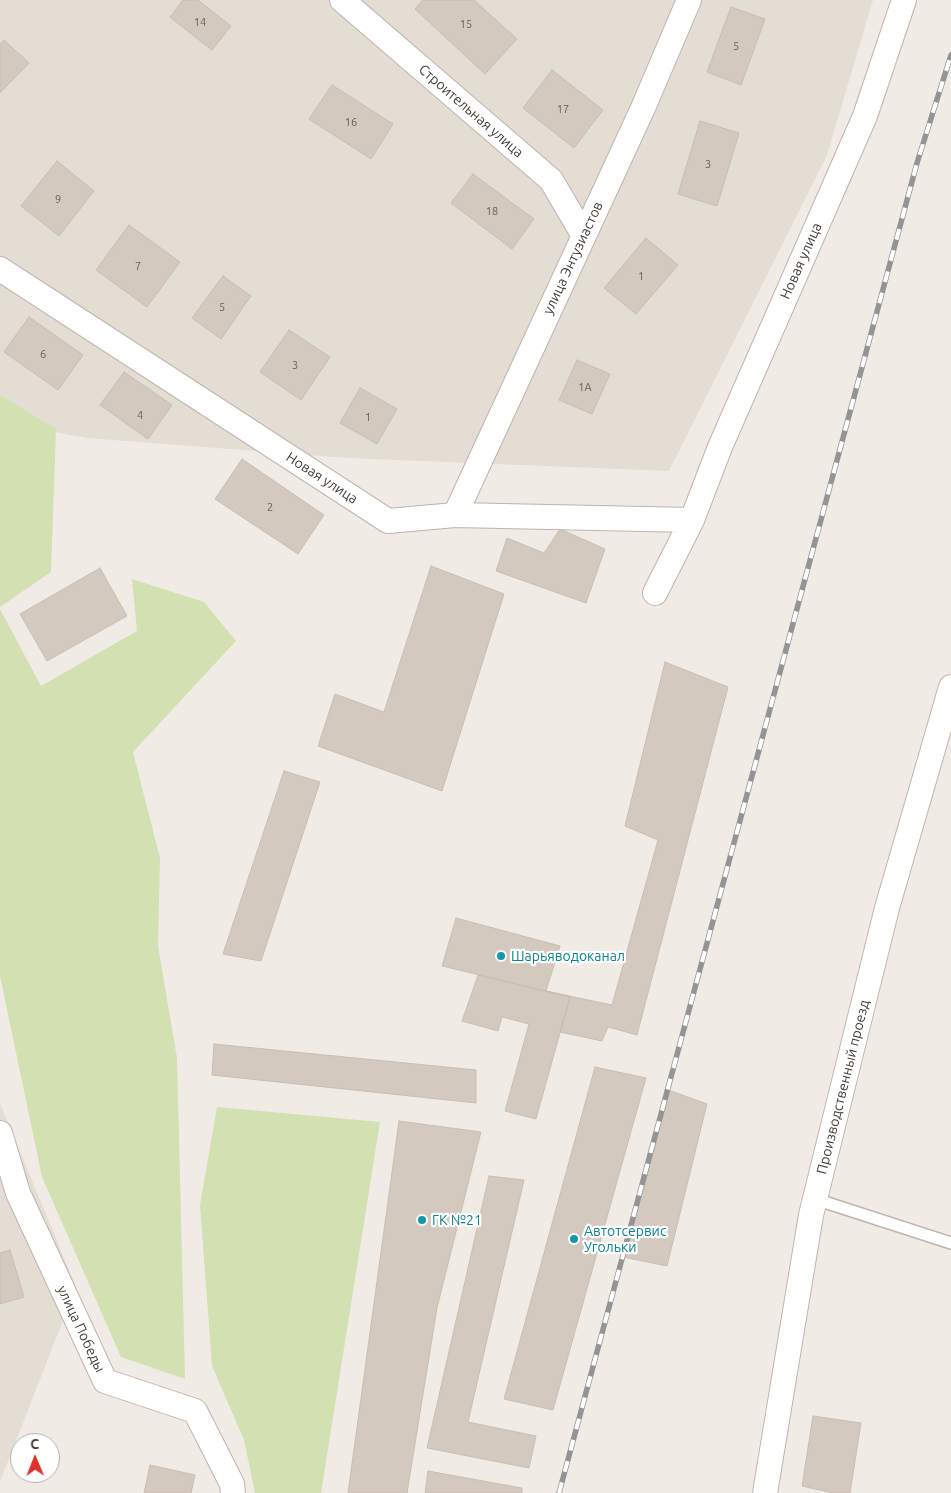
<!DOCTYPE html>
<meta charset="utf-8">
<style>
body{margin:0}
#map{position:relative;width:951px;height:1493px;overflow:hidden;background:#f0ece5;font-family:Ubuntu,sans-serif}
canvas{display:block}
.north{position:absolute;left:10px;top:1433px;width:50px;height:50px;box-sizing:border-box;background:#fff;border:1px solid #b3b1af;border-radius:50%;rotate:359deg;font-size:14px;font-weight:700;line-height:20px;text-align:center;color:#423c36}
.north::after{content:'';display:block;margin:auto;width:18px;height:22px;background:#e0302c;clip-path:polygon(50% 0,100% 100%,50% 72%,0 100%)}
</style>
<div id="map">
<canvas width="951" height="1493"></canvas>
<div class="north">С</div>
</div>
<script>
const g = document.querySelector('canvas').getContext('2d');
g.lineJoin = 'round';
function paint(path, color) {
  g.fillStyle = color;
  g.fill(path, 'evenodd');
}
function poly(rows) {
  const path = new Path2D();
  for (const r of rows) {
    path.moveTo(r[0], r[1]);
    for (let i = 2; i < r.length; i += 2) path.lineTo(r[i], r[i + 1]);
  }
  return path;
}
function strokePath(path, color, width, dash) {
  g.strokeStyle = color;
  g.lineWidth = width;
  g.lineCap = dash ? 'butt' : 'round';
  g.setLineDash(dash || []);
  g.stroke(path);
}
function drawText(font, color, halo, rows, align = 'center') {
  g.font = font + ' Ubuntu,sans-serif';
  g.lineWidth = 4.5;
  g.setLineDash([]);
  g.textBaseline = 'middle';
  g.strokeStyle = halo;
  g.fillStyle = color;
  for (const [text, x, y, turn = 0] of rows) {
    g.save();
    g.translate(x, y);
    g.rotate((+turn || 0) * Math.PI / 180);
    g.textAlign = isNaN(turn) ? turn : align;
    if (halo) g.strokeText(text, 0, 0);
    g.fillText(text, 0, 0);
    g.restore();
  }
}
const residential = poly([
 [0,0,873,0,827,155,669,471,347,458,87,438,0,422],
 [0,1103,76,1287,0,1482]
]);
const green = poly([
 [0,395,56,429,51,572,0,607],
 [132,579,204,602,236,641,133,752,160,858,158,946,177,1058,185,1379,121,1357,42,1177,0,976,0,609,41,686,137,631],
 [217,1107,380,1122,321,1493,255,1493,244,1440,212,1366,200,1205]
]);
const building = poly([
 [183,0,198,0,231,26,212,50,170,17,183,0],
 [423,0,474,0,517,39,485,74,415,9,423,0],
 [731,7,765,19,741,85,707,72,731,7],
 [4,40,29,63,0,93,0,44,4,40],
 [552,70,603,110,574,148,523,108,552,70],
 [332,85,393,124,371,159,309,119,332,85],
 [700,121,739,133,717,206,678,194,700,121],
 [57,161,94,191,59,236,21,206,57,161],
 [473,174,534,219,512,249,451,203,473,174],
 [129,225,180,262,147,307,96,270,129,225],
 [646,238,678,265,636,314,604,288,646,238],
 [223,276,251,296,221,339,192,318,223,276],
 [29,317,83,355,58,390,4,352,29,317],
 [289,330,330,357,301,400,260,372,289,330],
 [577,360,610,374,592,414,559,400,577,360],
 [124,372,172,405,148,439,100,405,124,372],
 [360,388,397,409,377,444,340,423,360,388],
 [242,459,324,515,298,554,215,499,242,459],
 [560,529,605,549,586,603,496,571,507,538,544,553,560,529],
 [431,566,504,594,442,791,318,746,335,694,384,712,431,566],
 [100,568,127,616,47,661,20,614,100,568],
 [665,662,728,687,637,1035,608,1027,602,1041,560,1032,570,997,546,991,612,1005,658,840,625,826,665,662],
 [284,771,320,782,261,961,223,954,284,771],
 [456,918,560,946,546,991,442,966,456,918],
 [478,975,570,997,536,1119,505,1111,529,1024,502,1017,498,1031,462,1021,478,975],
 [214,1044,476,1070,476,1103,212,1075,214,1044],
 [595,1067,646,1078,553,1410,504,1399,595,1067],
 [668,1090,707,1104,667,1266,623,1257,668,1090],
 [399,1121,481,1132,437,1308,407,1493,348,1493,399,1121],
 [489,1176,524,1180,468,1422,536,1436,529,1468,427,1448,489,1176],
 [10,1250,24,1297,0,1304,0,1253,10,1250],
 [813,1416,861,1423,850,1493,833,1493,802,1486,813,1416],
 [150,1465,195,1475,191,1493,144,1493,150,1465],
 [428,1471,522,1488,522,1493,425,1493,428,1471]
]);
const lane = poly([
 [815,1199,951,1243]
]);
const street = poly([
 [342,0,551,180,584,236],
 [0,269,388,521,455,515,692,520],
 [455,515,643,108,689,0],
 [655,593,692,520,720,447,865,116,904,0],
 [0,1133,18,1193,105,1381,195,1411,232,1484,233,1493],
 [765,1493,811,1215,887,908,951,687]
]);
const rail = poly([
 [559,1493,917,163,951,55]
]);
const markers = [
 [501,956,5,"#0f9aa8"],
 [422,1220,5,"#0f9aa8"],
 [574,1239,5,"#0f9aa8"]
];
const numberNames = [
 ["14",200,22],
 ["15",466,24],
 ["5",736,46],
 ["17",563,109],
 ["16",351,122],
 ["3",708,164],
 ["9",58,199],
 ["18",492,211],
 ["7",138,266],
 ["1",641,276],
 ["5",222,307],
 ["6",43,354],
 ["3",295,365],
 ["1А",585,387],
 ["4",140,415],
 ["1",368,417],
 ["2",270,507]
];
const streetNames = [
 ["Строительная улица",471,111,41],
 ["улица Энтузиастов",573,258,-65],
 ["Новая улица",801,261,-66],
 ["Новая улица",322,478,33],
 ["Производственный проезд",843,1087,-76],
 ["улица Победы",81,1329,65]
];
const cultureNames = [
 ["Шарьяводоканал",511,956],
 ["ГК №21",432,1220],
 ["Автотсервис",584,1231],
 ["Угольки",584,1247]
];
paint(residential, '#e4ddd4');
paint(green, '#d2e0b2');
paint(building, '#d4c9bf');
strokePath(building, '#cabdb0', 1);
strokePath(lane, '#beb5ac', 14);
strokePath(street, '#beb5ac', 26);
strokePath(lane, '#fff', 11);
strokePath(street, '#fff', 24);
strokePath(rail, '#949494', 5.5);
strokePath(rail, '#fff', 4, [11]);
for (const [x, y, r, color] of markers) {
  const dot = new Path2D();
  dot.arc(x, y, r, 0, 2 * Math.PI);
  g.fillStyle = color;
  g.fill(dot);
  strokePath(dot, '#fff', 2);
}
drawText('11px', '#665f58', null, numberNames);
drawText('14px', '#423c36', '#fff', streetNames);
drawText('14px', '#0d838f', '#fff', cultureNames, 'left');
</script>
